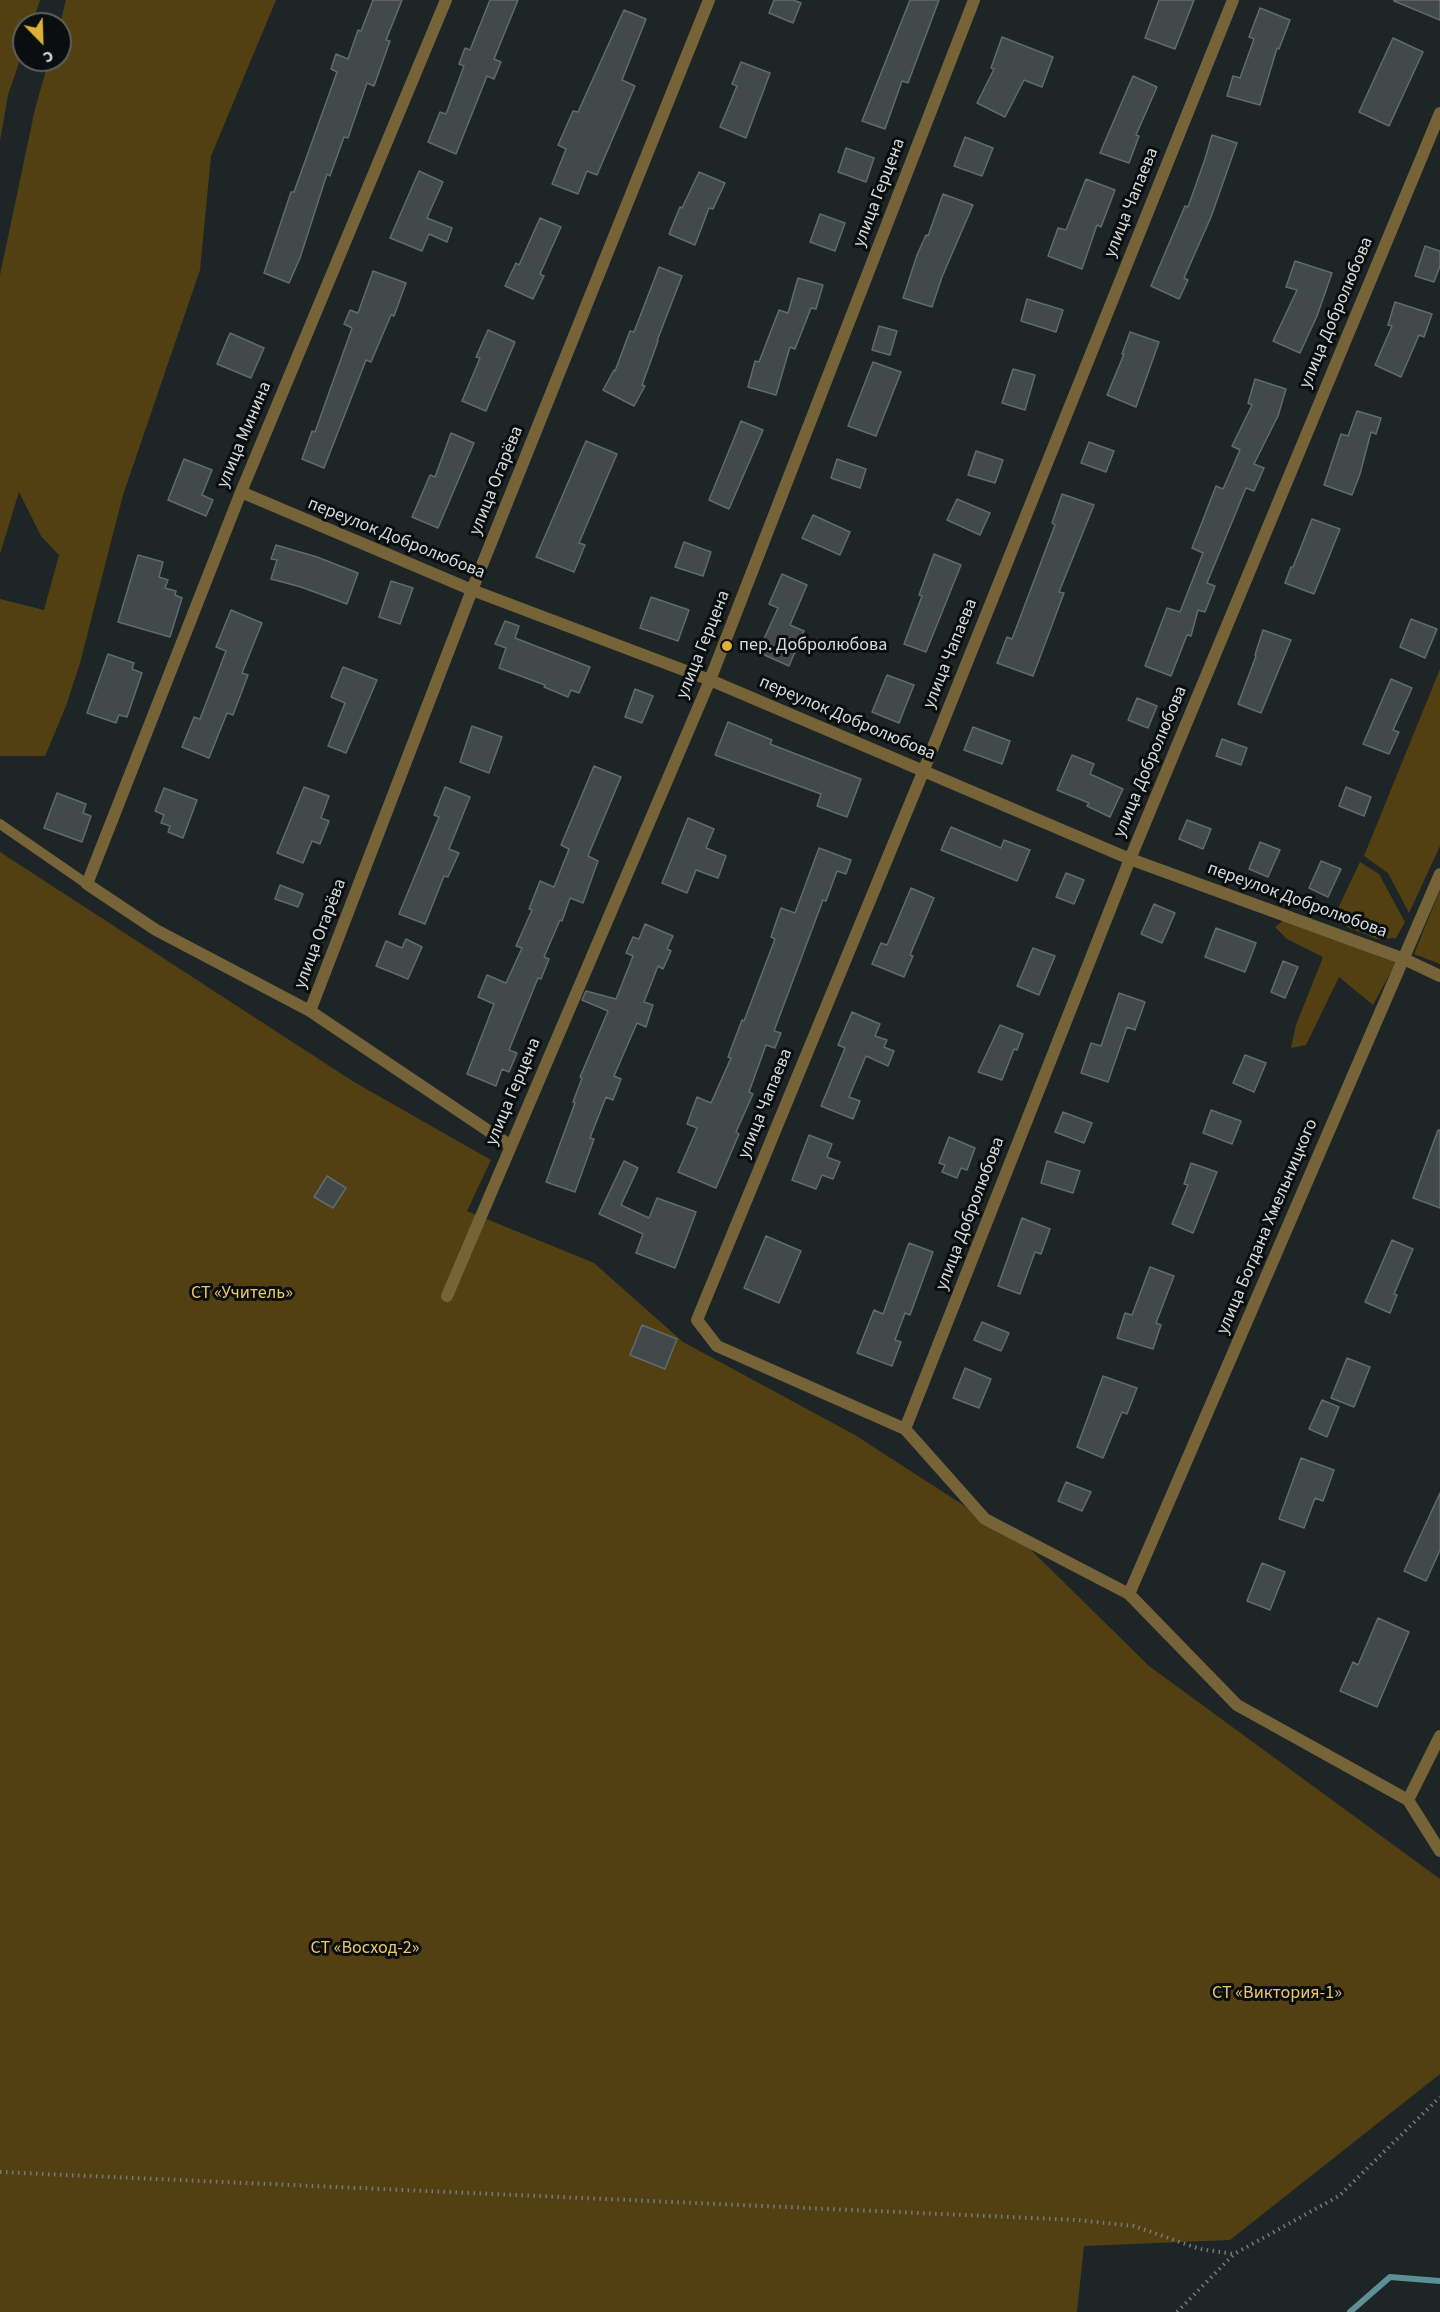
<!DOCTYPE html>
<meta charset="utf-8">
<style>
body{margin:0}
#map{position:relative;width:1440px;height:2312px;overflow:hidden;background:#1e2527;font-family:"Source Sans 3",sans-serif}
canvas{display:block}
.north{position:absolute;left:12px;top:12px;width:60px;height:60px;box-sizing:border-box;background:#0b0e0e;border:2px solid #5c6060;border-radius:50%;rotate:157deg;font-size:16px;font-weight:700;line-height:24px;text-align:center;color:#d6dbdc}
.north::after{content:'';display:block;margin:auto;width:21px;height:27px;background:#dfb034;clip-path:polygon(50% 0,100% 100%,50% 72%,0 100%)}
</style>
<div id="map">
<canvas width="1440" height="2312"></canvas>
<div class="north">С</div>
</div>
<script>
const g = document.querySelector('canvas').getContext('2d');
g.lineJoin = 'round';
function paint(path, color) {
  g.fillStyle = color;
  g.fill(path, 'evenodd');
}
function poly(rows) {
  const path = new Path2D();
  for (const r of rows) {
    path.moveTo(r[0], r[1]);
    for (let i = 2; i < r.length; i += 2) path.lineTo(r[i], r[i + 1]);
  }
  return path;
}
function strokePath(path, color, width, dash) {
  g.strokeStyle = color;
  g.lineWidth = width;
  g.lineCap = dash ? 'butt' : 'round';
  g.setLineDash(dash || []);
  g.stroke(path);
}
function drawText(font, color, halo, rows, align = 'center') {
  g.font = font + ' "Source Sans 3",sans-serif';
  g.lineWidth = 6;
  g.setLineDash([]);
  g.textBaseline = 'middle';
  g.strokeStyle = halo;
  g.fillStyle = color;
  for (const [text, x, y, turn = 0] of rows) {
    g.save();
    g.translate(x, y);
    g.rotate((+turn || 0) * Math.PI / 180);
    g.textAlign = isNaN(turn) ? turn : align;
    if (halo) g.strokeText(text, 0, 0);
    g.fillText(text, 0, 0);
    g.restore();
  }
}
const green = poly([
 [0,0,40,0,32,24,24,24,24,48,8,95,0,141],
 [66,0,276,0,211,156,200,270,123,495,80,663,66,706,45,756,0,756,0,599,44,610,59,555,41,536,19,492,0,554,0,275,35,109,49,60,60,60,60,24],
 [1440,669,1440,846,1409,913,1388,873,1364,856],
 [0,852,354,1082,491,1160,467,1211,594,1263,683,1342,855,1435,1028,1547,1149,1666,1440,1879,1440,2074,1230,2240,1084,2246,1077,2312,0,2312],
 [1360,862,1379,874,1405,922,1396,938,1377,939,1332,921],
 [1440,890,1440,964,1414,954],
 [1285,919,1396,963,1373,1005,1339,977,1306,1045,1291,1048,1296,1025,1323,957,1287,939,1275,927]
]);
const stream = poly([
 [1350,2312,1390,2277,1440,2281]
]);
const building = poly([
 [373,0,402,0,386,40,390,41,374,86,367,83,348,138,344,137,330,176,327,174,300,258,289,283,264,273,291,192,294,192,337,72,331,69,336,54,348,59,358,30,361,31,373,0],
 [490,0,518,0,494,59,501,62,494,79,487,76,456,154,428,142,440,112,446,114,464,66,459,64,465,48,470,50,490,0],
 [774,0,793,0,801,3,793,23,769,13,774,0],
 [910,0,939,0,908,83,902,81,885,129,862,121,910,0],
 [1159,0,1194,0,1175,49,1145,38,1159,0],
 [1394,0,1440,0,1440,20,1394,1,1394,0],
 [1260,8,1290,20,1279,49,1277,48,1260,105,1227,96,1233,76,1240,78,1254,39,1249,37,1260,8],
 [624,10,646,19,622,80,635,86,597,175,587,171,578,194,552,184,566,149,558,145,573,111,578,112,624,10],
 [1002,37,1053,57,1042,87,1024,80,1005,117,977,103,994,69,991,68,1002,37],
 [1393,38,1423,52,1389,126,1359,112,1393,38],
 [741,62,770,73,746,138,720,127,737,86,732,84,741,62],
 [1133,76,1157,87,1136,135,1139,136,1129,163,1100,153,1133,76],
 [1212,135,1237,143,1211,217,1184,278,1188,280,1179,299,1151,286,1185,206,1188,207,1205,159,1212,135],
 [965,137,993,148,982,176,954,166,965,137],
 [846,148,874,158,866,182,838,172,846,148],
 [419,171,443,182,427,218,452,228,447,242,429,234,422,251,390,238,419,171],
 [699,172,725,183,713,209,709,208,695,245,669,234,680,207,682,208,699,172],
 [1086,179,1115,190,1101,227,1097,225,1082,269,1048,256,1058,228,1066,230,1086,179],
 [943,194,973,205,942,277,932,307,903,298,917,255,926,235,928,236,943,194],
 [820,214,845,223,835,251,810,242,820,214],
 [540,218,561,227,540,274,544,276,533,299,505,286,516,263,519,265,540,218],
 [1425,246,1440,251,1440,266,1434,282,1415,276,1425,246],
 [1295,261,1332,273,1317,316,1300,353,1273,341,1297,290,1286,287,1295,261],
 [659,267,682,276,657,341,658,341,642,385,645,386,634,406,603,390,614,370,615,371,630,331,634,332,659,267],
 [373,271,406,283,394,316,391,315,371,362,366,360,324,468,302,459,312,431,315,432,352,328,344,324,350,310,358,313,373,271],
 [798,278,823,285,816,309,811,308,795,349,790,347,776,395,748,387,755,361,759,362,779,310,788,313,798,278],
 [1027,299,1063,310,1056,332,1021,321,1027,299],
 [1395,302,1432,314,1424,337,1419,335,1401,377,1375,365,1392,326,1388,325,1395,302],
 [879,326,897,331,890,355,872,350,879,326],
 [488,330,515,342,486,411,462,401,480,358,476,357,488,330],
 [1130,332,1159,342,1136,407,1107,395,1124,354,1122,354,1130,332],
 [230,333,264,348,251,378,217,364,230,333],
 [873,362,901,372,876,436,848,426,873,362],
 [1013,369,1035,375,1025,410,1002,403,1013,369],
 [1255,379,1286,389,1278,416,1254,464,1264,468,1254,491,1246,488,1207,583,1215,586,1205,612,1198,610,1191,636,1187,635,1171,676,1145,666,1167,608,1180,612,1203,553,1192,548,1216,486,1223,489,1240,450,1232,446,1252,405,1248,403,1255,379],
 [1357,411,1381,418,1376,434,1371,432,1360,474,1352,495,1324,485,1341,434,1348,436,1357,411],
 [741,421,763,430,729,509,709,500,741,421],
 [451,433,474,443,438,528,412,517,430,475,435,477,451,433],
 [586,441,617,454,579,543,585,545,574,572,536,557,586,441],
 [1089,442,1114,451,1106,472,1081,463,1089,442],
 [976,451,1003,460,995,483,968,475,976,451],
 [184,459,212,470,202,495,213,500,206,516,168,500,184,459],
 [837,459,866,469,860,488,831,478,837,459],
 [1062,494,1094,505,1059,592,1064,593,1033,676,997,663,1007,637,1012,639,1055,525,1052,523,1062,494],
 [957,499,990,513,980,535,947,520,957,499],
 [813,515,850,532,840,555,802,538,813,515],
 [1312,519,1340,529,1314,594,1285,583,1291,567,1293,567,1312,519],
 [684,542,711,552,703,576,675,567,684,542],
 [276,545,317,557,358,573,347,604,301,587,271,579,277,560,271,559,276,545],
 [934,554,961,565,926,652,904,644,922,596,919,595,934,554],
 [138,555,163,562,159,577,168,580,165,588,176,591,175,595,182,598,170,637,118,622,138,555],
 [782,574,807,585,790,625,804,631,789,666,758,652,778,608,769,604,782,574],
 [391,581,413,588,400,624,379,617,391,581],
 [651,597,689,610,678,641,640,628,651,597],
 [231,610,262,623,242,673,248,675,233,715,227,713,209,758,182,747,194,717,200,719,226,651,216,647,231,610],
 [1411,619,1437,629,1425,658,1400,647,1411,619],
 [505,621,519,626,515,638,590,667,579,693,571,690,568,697,544,687,545,685,499,668,506,648,495,644,505,621],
 [1263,630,1291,640,1261,713,1238,704,1256,656,1255,655,1263,630],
 [108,654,134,663,132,669,142,673,127,717,119,715,116,723,87,713,108,654],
 [343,667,377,680,346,753,328,746,345,703,331,697,343,667],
 [887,675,914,685,899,723,872,712,887,675],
 [1391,679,1412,688,1393,730,1399,732,1389,754,1363,744,1391,679],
 [635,689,653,696,642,723,625,717,635,689],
 [1137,698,1157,706,1148,728,1128,720,1137,698],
 [728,722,772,740,770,744,861,779,847,817,817,806,821,794,715,755,728,722],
 [472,726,502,737,489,773,460,762,472,726],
 [973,727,1010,741,1002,764,964,750,973,727],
 [1222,739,1247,748,1241,765,1216,756,1222,739],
 [1072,755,1094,764,1090,774,1123,789,1110,817,1087,806,1089,803,1057,790,1072,755],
 [594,766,621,777,588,856,598,861,583,903,570,898,562,921,560,920,544,957,549,959,541,979,538,978,509,1050,517,1053,509,1072,502,1069,496,1086,467,1074,494,1004,478,997,487,975,506,983,522,948,516,946,532,910,529,909,540,881,554,887,569,849,561,845,594,766],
 [304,787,329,796,321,818,329,821,320,844,312,841,303,863,277,853,304,787],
 [445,787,470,797,449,849,459,853,448,877,444,876,425,924,399,914,439,817,434,815,445,787],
 [1346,787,1371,797,1364,816,1339,806,1346,787],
 [164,788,197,800,183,838,168,832,170,826,161,823,164,815,155,811,164,788],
 [57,793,86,804,83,813,91,816,82,842,44,828,57,793],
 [688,818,714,829,706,848,726,856,718,878,696,870,687,893,662,883,688,818],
 [1187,820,1211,829,1203,849,1179,839,1187,820],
 [951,827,1001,848,1004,840,1030,850,1017,881,941,850,951,827],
 [1260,842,1280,850,1268,877,1249,869,1260,842],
 [819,848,851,860,846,874,837,871,826,901,823,900,774,1031,781,1033,775,1048,766,1045,749,1092,753,1094,736,1132,739,1134,716,1188,678,1172,697,1128,687,1124,697,1097,711,1103,731,1058,728,1057,742,1020,744,1021,775,939,771,937,781,908,795,913,819,848],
 [1321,861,1341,869,1328,897,1309,888,1321,861],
 [1066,873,1084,880,1074,904,1056,897,1066,873],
 [280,885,303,894,298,907,275,899,280,885],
 [911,888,934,898,910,955,913,956,904,977,872,964,881,943,887,945,911,888],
 [1154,904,1175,913,1162,943,1141,934,1154,904],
 [645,924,673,936,667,949,671,951,663,969,658,966,644,1002,653,1005,646,1027,637,1023,614,1076,621,1079,613,1100,606,1097,590,1138,594,1139,575,1192,546,1182,575,1103,573,1102,582,1078,580,1077,608,1011,582,1000,586,991,616,999,633,956,626,953,633,937,639,939,645,924],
 [1216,928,1256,943,1245,972,1205,957,1216,928],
 [406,939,422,947,408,979,376,966,386,941,402,948,406,939],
 [1033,948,1055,956,1039,995,1017,986,1033,948],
 [1283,961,1298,967,1285,998,1271,992,1283,961],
 [1119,993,1145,1002,1135,1030,1127,1027,1108,1082,1081,1073,1091,1043,1101,1046,1119,993],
 [852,1012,880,1024,875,1036,887,1040,884,1047,894,1051,888,1066,866,1056,849,1097,860,1101,853,1119,821,1106,845,1048,838,1045,852,1012],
 [1000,1025,1023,1034,1017,1050,1014,1049,1002,1080,978,1072,1000,1025],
 [1245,1055,1266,1063,1254,1092,1233,1083,1245,1055],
 [1211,1110,1241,1121,1232,1144,1203,1133,1211,1110],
 [1063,1112,1092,1123,1084,1143,1055,1132,1063,1112],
 [1438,1130,1440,1130,1440,1208,1413,1198,1438,1130],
 [809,1135,832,1144,827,1157,840,1162,833,1179,822,1175,816,1189,792,1180,809,1135],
 [949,1137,975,1148,967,1170,961,1168,957,1178,942,1172,945,1165,939,1163,949,1137],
 [624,1161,638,1168,621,1205,649,1218,657,1198,696,1212,675,1268,636,1253,643,1234,599,1214,624,1161],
 [1047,1161,1080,1171,1073,1193,1041,1183,1047,1161],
 [1191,1163,1217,1172,1193,1233,1172,1224,1188,1185,1184,1184,1191,1163],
 [327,1176,346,1188,333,1208,314,1197,327,1176],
 [1022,1218,1050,1229,1041,1254,1035,1252,1020,1294,998,1286,1022,1218],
 [766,1236,801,1251,779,1303,744,1288,766,1236],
 [1392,1240,1413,1249,1394,1294,1397,1295,1390,1313,1365,1302,1392,1240],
 [909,1243,933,1252,910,1315,905,1313,895,1340,901,1342,892,1366,857,1353,874,1310,883,1314,909,1243],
 [1150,1267,1174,1276,1156,1323,1161,1325,1153,1349,1117,1338,1125,1313,1132,1315,1150,1267],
 [982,1322,1009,1333,1001,1351,974,1340,982,1322],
 [642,1325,677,1339,665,1369,630,1355,642,1325],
 [1347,1358,1370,1367,1354,1407,1331,1398,1347,1358],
 [965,1368,991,1379,979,1408,953,1398,965,1368],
 [1103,1376,1137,1388,1127,1414,1122,1412,1103,1458,1077,1447,1103,1376],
 [1322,1400,1339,1407,1327,1437,1309,1429,1322,1400],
 [1301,1458,1334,1470,1323,1501,1315,1498,1304,1528,1279,1519,1301,1458],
 [1066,1482,1091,1492,1082,1511,1058,1501,1066,1482],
 [1440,1493,1440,1550,1426,1581,1404,1571,1440,1493],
 [1262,1563,1285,1572,1270,1610,1247,1601,1262,1563],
 [1378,1618,1409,1632,1377,1707,1340,1691,1353,1662,1358,1665,1378,1618]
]);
const path = poly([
 [0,2172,1077,2220,1134,2226,1200,2249,1234,2254],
 [1177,2312,1234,2254,1339,2196,1440,2097]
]);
const lane = poly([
 [0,824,87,884]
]);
const street = poly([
 [446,0,241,492,87,884,156,930,310,1011,511,1146],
 [1233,0,923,772,697,1320,717,1346,905,1429,985,1519,1129,1594,1237,1705,1408,1800,1440,1851],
 [241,492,472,590,710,680,1130,859,1404,959,1440,976],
 [310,1011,472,590,709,0],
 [447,1296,710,680,974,0],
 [905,1429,1130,859,1440,113],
 [1129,1594,1440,874],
 [1408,1800,1440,1736]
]);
const markers = [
 [727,646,6,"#dfb034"]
];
const streetNames = [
 ["улица Герцена",880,193,-69],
 ["улица Чапаева",1132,203,-68],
 ["улица Добролюбова",1337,313,-67],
 ["улица Минина",245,435,-67],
 ["улица Огарёва",497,481,-68],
 ["переулок Добролюбова",396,539,22],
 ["улица Герцена",704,645,-68],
 ["улица Чапаева",951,654,-68],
 ["переулок Добролюбова",847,719,23],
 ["улица Добролюбова",1151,762,-67],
 ["переулок Добролюбова",1297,901,20],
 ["улица Огарёва",321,934,-69],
 ["улица Герцена",514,1092,-67],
 ["улица Чапаева",766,1104,-68],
 ["улица Добролюбова",971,1214,-69],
 ["улица Богдана Хмельницкого",1268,1227,-67]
];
const poiNames = [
 ["пер. Добролюбова",739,646]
];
const parkNames = [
 ["СТ «Учитель»",242,1294],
 ["СТ «Восход-2»",365,1949],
 ["СТ «Виктория-1»",1277,1994]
];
paint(green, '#524012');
strokePath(stream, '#5c8f96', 6);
paint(building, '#41494a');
strokePath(building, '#616a6c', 1.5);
strokePath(path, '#757b7c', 4, [1.5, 4.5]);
strokePath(lane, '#766337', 10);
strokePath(street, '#766337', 12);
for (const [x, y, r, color] of markers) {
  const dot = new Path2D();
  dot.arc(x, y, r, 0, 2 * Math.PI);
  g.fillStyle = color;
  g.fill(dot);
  strokePath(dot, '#0b0e0e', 2);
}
drawText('18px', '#d6dbdc', '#0b0e0e', streetNames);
drawText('18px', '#d6dbdc', '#0b0e0e', poiNames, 'left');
drawText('18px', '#ecc56a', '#0b0e0e', parkNames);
</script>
